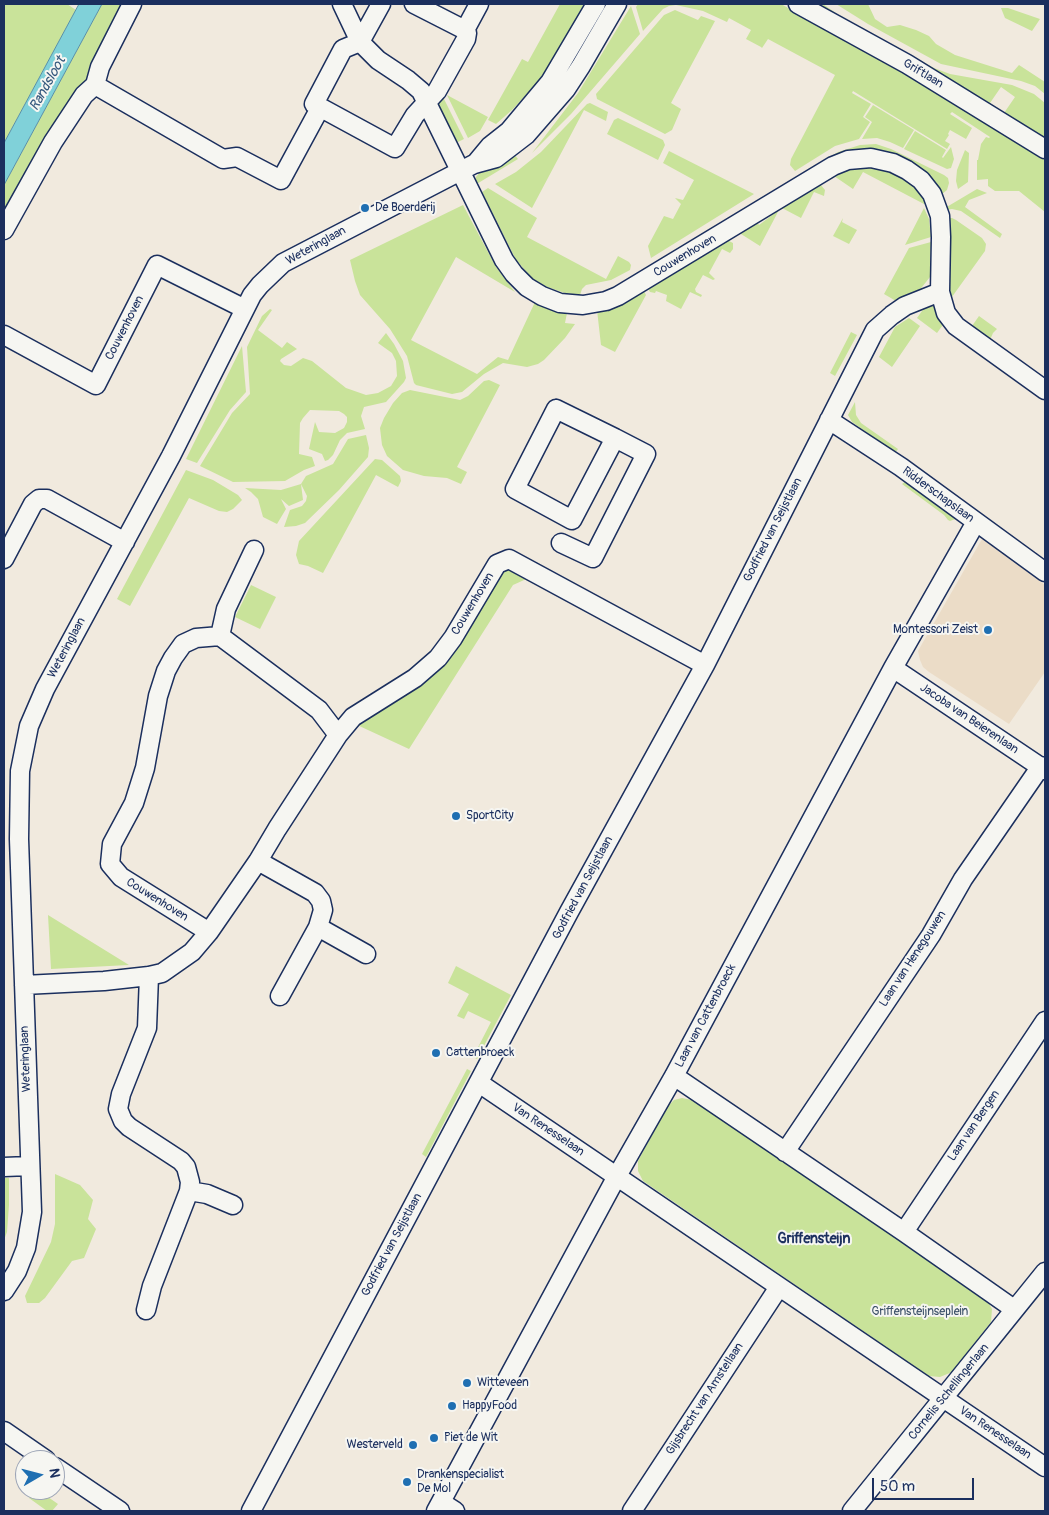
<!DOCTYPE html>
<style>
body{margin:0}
#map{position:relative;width:1049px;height:1515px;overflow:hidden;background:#f1eade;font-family:Pangolin,sans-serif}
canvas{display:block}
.frame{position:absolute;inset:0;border:5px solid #1b2f5e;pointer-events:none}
.north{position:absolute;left:15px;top:1450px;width:50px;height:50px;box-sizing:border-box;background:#f6f6f2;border:1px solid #9ea6b7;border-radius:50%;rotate:82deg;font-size:14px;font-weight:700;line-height:20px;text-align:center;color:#1b2f5e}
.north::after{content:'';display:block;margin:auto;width:18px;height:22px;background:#1f6fb2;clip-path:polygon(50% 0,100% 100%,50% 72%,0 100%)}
.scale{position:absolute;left:872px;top:1478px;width:102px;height:22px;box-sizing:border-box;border:2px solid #1b2f5e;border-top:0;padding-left:6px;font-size:15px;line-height:18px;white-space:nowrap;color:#1b2f5e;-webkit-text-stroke:4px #f6f6f2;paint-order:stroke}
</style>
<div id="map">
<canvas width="1049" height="1515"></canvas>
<div class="frame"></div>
<div class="north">N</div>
<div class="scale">50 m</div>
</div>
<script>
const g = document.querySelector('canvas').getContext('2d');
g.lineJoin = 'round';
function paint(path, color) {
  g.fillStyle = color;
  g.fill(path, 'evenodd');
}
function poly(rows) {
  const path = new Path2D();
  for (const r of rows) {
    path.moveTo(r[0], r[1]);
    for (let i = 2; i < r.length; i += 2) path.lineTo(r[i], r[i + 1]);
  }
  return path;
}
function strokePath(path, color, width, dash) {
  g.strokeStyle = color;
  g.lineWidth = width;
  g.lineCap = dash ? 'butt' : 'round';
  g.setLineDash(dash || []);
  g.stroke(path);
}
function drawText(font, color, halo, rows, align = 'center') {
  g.font = font + ' Pangolin,sans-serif';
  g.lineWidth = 4;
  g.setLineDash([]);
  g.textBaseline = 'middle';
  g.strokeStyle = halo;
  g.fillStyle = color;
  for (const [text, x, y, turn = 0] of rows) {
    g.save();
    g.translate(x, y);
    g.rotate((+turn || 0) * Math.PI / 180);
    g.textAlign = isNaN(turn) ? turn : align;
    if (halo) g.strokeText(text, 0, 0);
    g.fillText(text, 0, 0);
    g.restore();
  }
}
const built = poly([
 [982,539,1045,585,1045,672,1009,724,929,672,923,667,920,660,918,651]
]);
const green = poly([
 [4,4,67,4,76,10,4,143],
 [102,4,121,4,77,99,4,219,4,185],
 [560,4,584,4,549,66,536,84,512,110,496,124,488,120,522,59,528,62],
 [638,4,781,4,886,62,1045,157,1045,212,1019,191,995,191,988,186,988,179,977,180,977,160,978,160,981,144,986,137,989,138,990,137,952,112,950,114,972,128,966,139,950,130,948,134,949,135,945,141,950,144,947,149,853,91,852,93,871,104,863,117,870,122,859,139,835,146,795,171,790,165,791,159,835,75,768,39,762,48,761,47,746,39,751,30,729,18,727,22,703,11,676,5,669,6,663,9,643,31,636,7],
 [813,4,823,4,840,16,934,68,950,74,1012,85,1034,94,1045,103,1045,139],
 [1001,87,1015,97,1004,113,990,103],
 [836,4,868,4,875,19,887,27,900,25,916,30,929,36,936,44,955,55,1012,73,1019,65,1045,82,1045,94,1035,86,1021,81,941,64,868,24],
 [631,6,640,34,571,114,532,153,578,93],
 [1001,8,1008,8,1040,19,1032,31,1005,18],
 [675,10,698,20,701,16,715,21,671,103,681,109,672,130,665,134,597,99,596,94,664,15],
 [442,95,464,139,454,144,437,105],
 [447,95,488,117,480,131,468,138],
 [590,103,608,112,606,121,584,110,532,208,495,184,516,172,541,152,587,104],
 [873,105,914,130,903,148,890,142,877,138,862,139,872,122,865,117],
 [618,118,663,140,665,145,658,160,607,134,614,120],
 [915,131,946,150,942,157,943,158,951,147,954,159,951,168,947,169,904,149],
 [876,144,891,149,944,175,948,178,949,183,947,190,941,195,906,161,810,173,809,169,838,152,860,145],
 [965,150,969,153,968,182,958,189,956,181,957,170],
 [669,151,754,194,651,258,648,246,664,216,673,219,681,204,675,198,683,200,694,180,663,163],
 [512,152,518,159,475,185,476,177,480,172],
 [874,165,909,179,928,202,924,204,863,172,853,189,834,176,834,174,844,168],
 [820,184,825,190,824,196,814,192,801,218,782,208],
 [488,188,537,218,527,237,606,279,618,256,629,262,631,265,630,270,611,280,586,285,582,289,580,295,565,293,547,287,533,279,516,260,482,192],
 [977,189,987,193,969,200,965,207,1002,234,1000,238,961,211,952,209,946,210,945,208],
 [463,205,496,267,515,292,456,257,411,340,477,374,498,357,508,360,535,302,553,310,567,313,565,323,575,324,565,338,544,360,538,364,527,367,503,363,484,374,462,392,452,394,416,385,414,383,407,356,390,329,360,295,355,281,350,260],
 [924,208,929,219,931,237,905,245],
 [779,210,760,246,741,234,741,232,756,220,759,225],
 [843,218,842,222,857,230,849,244,833,236],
 [948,218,952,218,956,220,982,238,986,244,985,251,949,301,947,280],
 [727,240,733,243,733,249,730,253,722,249,709,273,715,279,713,280,703,275,695,289,696,292,702,295,701,297,690,292,681,309,666,301,667,295,656,291,655,293,650,292,647,287],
 [931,242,930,277,918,292,896,301,884,294,909,248],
 [643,289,646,295,615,352,601,345,597,310],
 [927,304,935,306,945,322,937,333,917,318],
 [270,309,272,310,258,330,282,348,287,342,297,349,281,359,280,361,284,365,291,366,303,358,312,361,346,388,366,395,378,393,391,386,397,376,396,361,392,353,378,343,386,333,394,344,403,361,406,378,404,382,386,402,364,407,361,416,365,429,347,433,340,440,333,455,328,460,325,461,322,454,309,449,315,422,319,432,335,433,344,428,347,422,347,417,344,414,339,411,310,410,303,418,300,423,299,454,312,457,315,466,304,470,285,481,233,482,200,466,232,413,250,394,247,347,262,316],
 [979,316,997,329,993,333,990,340,972,326],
 [909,318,920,326,892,367,879,357,895,327],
 [851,332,857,335,835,376,830,373],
 [242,346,246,392,230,410,197,463,186,459],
 [489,380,500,385,457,467,467,472,461,484,447,478,424,476,403,470,387,456,382,445,380,428,384,418,393,403,402,393,410,390,460,400,468,396,484,381],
 [855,402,856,415,861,423,898,449,895,453,852,422,848,415],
 [366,435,369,448,368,457,339,490,305,523,296,526,284,527,290,510,302,506,306,501,307,496,301,484,303,500,289,506,281,499,286,509,277,524,263,517,258,499,251,492,245,488,281,490,301,484,306,476,333,464,348,439],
 [375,459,382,460,400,476,401,481,398,487,376,475,323,573,308,566,299,564,296,555,299,541],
 [186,470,213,480,238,495,242,500,233,509,227,512,219,511,189,498,130,606,117,599],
 [906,481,958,518,950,521,948,520,944,515,902,484],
 [504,566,533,576,513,585,409,749,355,724,404,692],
 [251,585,276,597,260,629,235,617],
 [48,915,129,965,51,969],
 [456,966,511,995,477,1059,473,1057,491,1022,468,1011,464,1019,457,1016,469,994,448,983],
 [467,1069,471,1071,426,1157,422,1154],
 [682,1098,692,1100,987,1300,992,1309,991,1322,952,1372,940,1377,929,1376,643,1181,638,1171,638,1161,667,1107,674,1100],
 [55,1174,80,1185,93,1200,88,1219,96,1229,84,1258,72,1261,45,1298,39,1303,27,1303,25,1296,51,1242,55,1224],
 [4,1178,9,1178,9,1205,7,1232,4,1240],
 [35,1490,38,1490,58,1504,52,1511,47,1511,29,1498]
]);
const water = poly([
 [79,4,102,4,4,185,4,143,79,4]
]);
const minor = poly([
 [342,4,360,42,378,60,408,80,421,91,504,260,514,274,527,287,542,296,560,303,583,305,606,301,618,296,833,166,848,160,871,158,893,163,907,170,921,180,932,194,940,216,941,237,940,292,946,313,956,326,1045,390],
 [381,4,360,42,343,49,314,104,395,148,415,115,437,91,466,39,467,33,465,30,479,4],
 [414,4,465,30],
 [798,4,907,64,1045,149],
 [95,85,223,159,237,157,281,180,320,108],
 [475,164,490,146,509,131,550,82,596,4],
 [4,230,53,142,84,95,95,85,100,67,132,4],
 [4,335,96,385,157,265,245,309],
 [556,409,615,438,572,520,515,489,556,409],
 [829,420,901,467,1045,572],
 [561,543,593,558,646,454,615,438],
 [4,559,33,504,39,499,47,499,125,542],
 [220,636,226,609,254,550],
 [893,668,1045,770],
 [258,861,315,893,321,901,323,910,318,927,280,996],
 [318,927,366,954],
 [209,932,121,877,110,864,112,844,134,803,145,768,158,696,166,671,173,658,183,644,196,638,220,636,319,710,338,735],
 [24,985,104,981,149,976,162,973,192,952,209,932,258,861,277,829,338,735,353,717,415,678,438,658,453,638,497,564,509,559,705,665],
 [674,1076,904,1232,1014,1309],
 [479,1083,1045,1467],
 [785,1152,931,935,963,879,1041,766],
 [4,1167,29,1166],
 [189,1191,207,1194,233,1205],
 [904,1232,1045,1021],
 [4,1291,17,1271,26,1248,32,1212,19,839,20,771,29,726,45,689,171,456,252,295,260,285,283,263,474,164,496,158,526,135,566,89,581,66,617,4],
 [146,1310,152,1286,189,1191,190,1182,186,1167,181,1161,129,1127,123,1121,118,1109,121,1094,147,1028,149,976],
 [4,1431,46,1460],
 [55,1467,120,1511],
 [441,1502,455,1511],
 [251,1511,569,912,705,665,875,330,892,315,905,306,940,292],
 [436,1511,617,1176,674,1076,893,668,976,522],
 [632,1511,779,1287],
 [852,1511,1045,1272]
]);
const markers = [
 [365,208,5,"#1f6fb2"],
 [988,630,5,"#1f6fb2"],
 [456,816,5,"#1f6fb2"],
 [436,1053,5,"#1f6fb2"],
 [467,1383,5,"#1f6fb2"],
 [452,1406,5,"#1f6fb2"],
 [434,1438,5,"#1f6fb2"],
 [413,1445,5,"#1f6fb2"],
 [407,1482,5,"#1f6fb2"]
];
const streetNames = [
 ["Griftlaan",923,74,31],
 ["Weteringlaan",316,246,-29],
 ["Couwenhoven",685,256,-31],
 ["Couwenhoven",125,328,-63],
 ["Ridderschapslaan",938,495,36],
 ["Godfried van Seijstlaan",773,530,-63],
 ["Couwenhoven",473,604,-59],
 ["Weteringlaan",67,648,-62],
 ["Jacoba van Beierenlaan",969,719,34],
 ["Godfried van Seijstlaan",583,888,-62],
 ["Couwenhoven",157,900,32],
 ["Laan van Henegouwen",913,959,-57],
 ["Laan van Cattenbroeck",706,1016,-62],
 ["Weteringlaan",26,1059,-92],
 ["Laan van Bergen",974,1126,-56],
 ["Van Renesselaan",548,1130,34],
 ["Godfried van Seijstlaan",392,1245,-62],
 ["Cornelis Schellingerlaan",949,1392,-51],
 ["Gijsbrecht van Amstellaan",705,1399,-57],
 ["Van Renesselaan",995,1433,34]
];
const poiNames = [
 ["De Boerderij",375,208],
 ["Montessori Zeist",978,630,"right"],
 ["SportCity",466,816],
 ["Cattenbroeck",446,1053],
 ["Witteveen",477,1383],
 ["HappyFood",462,1406],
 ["Piet de Wit",444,1438],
 ["Westerveld",403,1445,"right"],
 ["Drankenspecialist",417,1475],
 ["De Mol",417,1489]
];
const parkNames = [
 ["Griffensteijnseplein",920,1312]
];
const waterNames = [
 ["Randsloot",48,84,-61]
];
const neighbourhoodNames = [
 ["Griffensteijn",814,1239]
];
paint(built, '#ebdcc7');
paint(green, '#c9e39a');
paint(water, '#80d1d9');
strokePath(water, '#5890a8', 1);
strokePath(minor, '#1b2f5e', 21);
strokePath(minor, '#f6f6f2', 18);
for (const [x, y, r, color] of markers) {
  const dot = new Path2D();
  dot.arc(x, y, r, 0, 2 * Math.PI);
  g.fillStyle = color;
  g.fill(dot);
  strokePath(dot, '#f6f6f2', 2);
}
drawText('12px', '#1b2f5e', '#f6f6f2', streetNames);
drawText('12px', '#1b2f5e', '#f6f6f2', poiNames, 'left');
drawText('12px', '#3e536a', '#f6f6f2', parkNames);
drawText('italic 14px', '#34587d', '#f6f6f2', waterNames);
drawText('bold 14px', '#1b2f5e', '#f6f6f2', neighbourhoodNames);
</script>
